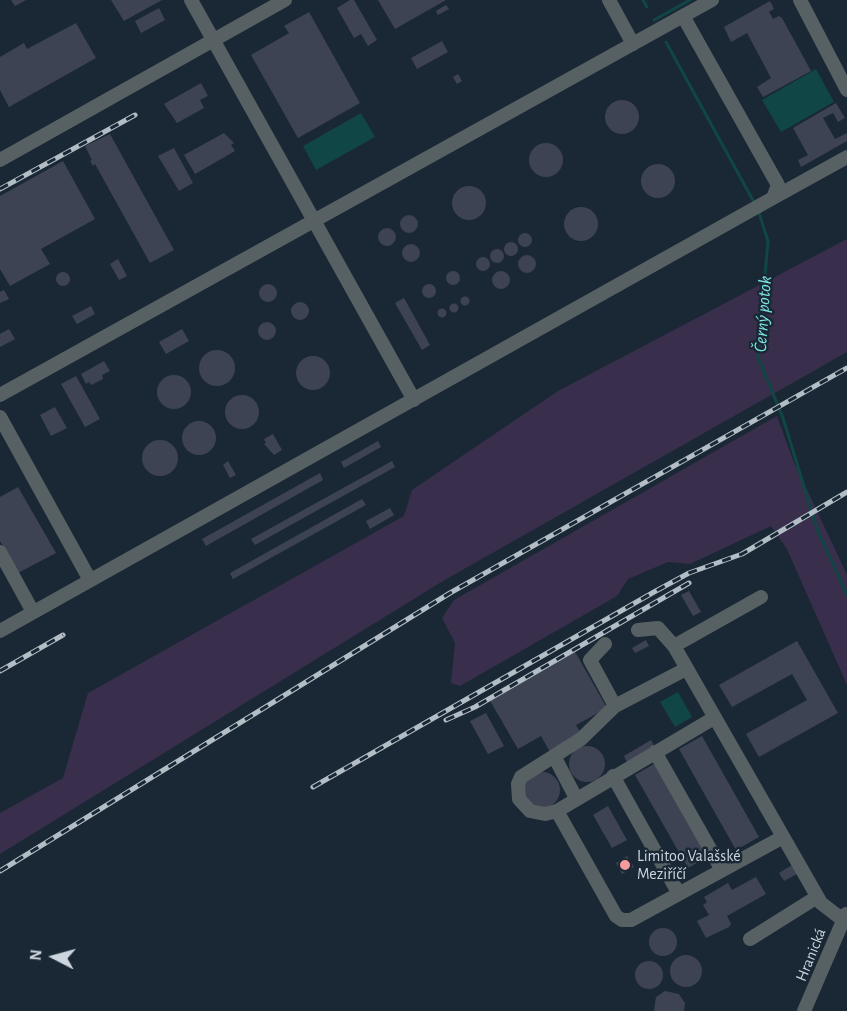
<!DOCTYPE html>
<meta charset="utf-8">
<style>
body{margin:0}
#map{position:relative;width:847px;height:1011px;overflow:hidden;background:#1a2835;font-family:"Alegreya Sans",sans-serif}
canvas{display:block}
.north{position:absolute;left:24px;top:927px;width:60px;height:60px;-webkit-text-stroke:4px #1a2835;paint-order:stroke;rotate:276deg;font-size:16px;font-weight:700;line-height:24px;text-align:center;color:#cdd6df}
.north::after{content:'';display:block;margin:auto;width:21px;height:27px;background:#cdd6df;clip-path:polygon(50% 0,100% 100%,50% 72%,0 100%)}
</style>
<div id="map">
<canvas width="847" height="1011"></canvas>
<div class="north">N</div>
</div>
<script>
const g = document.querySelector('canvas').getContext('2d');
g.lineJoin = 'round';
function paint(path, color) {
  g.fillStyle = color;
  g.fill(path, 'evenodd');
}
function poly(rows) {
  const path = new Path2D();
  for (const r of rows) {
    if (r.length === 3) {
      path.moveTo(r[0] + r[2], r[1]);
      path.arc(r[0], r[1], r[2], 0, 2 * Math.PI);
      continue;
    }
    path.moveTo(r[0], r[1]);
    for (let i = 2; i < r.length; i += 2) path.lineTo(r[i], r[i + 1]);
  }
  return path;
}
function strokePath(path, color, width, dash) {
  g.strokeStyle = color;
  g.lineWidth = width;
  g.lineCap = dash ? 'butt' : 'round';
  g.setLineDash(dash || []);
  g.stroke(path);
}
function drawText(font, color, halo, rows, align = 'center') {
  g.font = font + ' "Alegreya Sans",sans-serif';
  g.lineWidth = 5;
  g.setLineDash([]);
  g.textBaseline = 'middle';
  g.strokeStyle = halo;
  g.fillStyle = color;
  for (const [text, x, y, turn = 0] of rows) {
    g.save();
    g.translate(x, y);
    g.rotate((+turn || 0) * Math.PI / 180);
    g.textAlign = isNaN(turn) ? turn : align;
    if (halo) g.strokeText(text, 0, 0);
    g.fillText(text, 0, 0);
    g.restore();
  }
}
const green = poly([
 [847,239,847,352,443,581,0,854,0,813,63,778,88,693,404,516,412,490,558,391],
 [777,416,793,460,847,575,847,685,787,549,771,526,690,564,668,562,628,579,617,596,460,686,451,683,455,643,442,618,454,600]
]);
const water = poly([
 [816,69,834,102,781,132,762,100],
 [361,113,375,137,316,170,303,146],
 [678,692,692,717,675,727,660,702]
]);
const stream = poly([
 [643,0,647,7],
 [654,20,690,0],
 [666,42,755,204],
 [758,210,768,241,758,357,783,418,817,529,847,594]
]);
const building = poly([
 [11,0,26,0,15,6],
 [111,0,162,0,124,21],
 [350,0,354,0,377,40,368,46,361,34,354,38,337,8],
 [378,0,446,0,395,29],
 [770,1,774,9,769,12,773,19,779,16,782,18,811,71,763,97,757,87,771,78,747,33,731,42,724,27],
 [446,5,449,9,438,15,436,11],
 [159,8,165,20,141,33,135,21],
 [309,12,360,103,298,138,251,55,289,33,284,26],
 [76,23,96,58,9,107,0,90,0,57,24,43,27,49],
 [442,41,448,52,417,69,411,58],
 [458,74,462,81,457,84,453,77],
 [201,83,208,96,200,100,204,108,177,123,164,104],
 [622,117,17],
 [836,103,845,118,838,122,833,113,823,118,835,139,847,133,847,141,801,167,798,160,808,155,793,128],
 [224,133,234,143,231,145,235,151,195,174,184,155],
 [110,134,174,250,150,263,95,164,93,166,90,161,92,160,85,146],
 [546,160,17],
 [174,148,193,183,179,191,158,156],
 [63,161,95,219,41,249,50,264,10,286,0,269,0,196],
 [658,181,17],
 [469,203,17],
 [581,224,17],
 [409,224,9],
 [387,237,9],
 [525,240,7],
 [511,249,7],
 [411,253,9],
 [497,256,7],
 [527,264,9],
 [483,264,7],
 [118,259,127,276,119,280,110,264],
 [501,280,9],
 [453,278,7],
 [63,279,7],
 [268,293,9],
 [429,291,7],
 [4,290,9,299,0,303,0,292],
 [465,301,4.5],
 [404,298,430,345,422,350,395,303],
 [300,311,9],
 [454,308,4.5],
 [91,306,95,314,77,324,72,316],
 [442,313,4.5],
 [267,331,9],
 [9,329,15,339,0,347,0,334],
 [182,329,189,341,166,354,159,342],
 [217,368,18],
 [313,373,17],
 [104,361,110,371,102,375,103,379,91,385,89,382,86,384,81,374],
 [174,392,17],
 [76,376,100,419,85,427,61,384],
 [242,412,17],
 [55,407,67,428,51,436,40,415],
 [199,438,17],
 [273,434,282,450,274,455,264,444,266,443,264,439],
 [160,458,18],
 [378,441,381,447,344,468,341,462],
 [228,461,236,475,230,478,223,465],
 [392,461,395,467,255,545,251,539],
 [320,473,323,480,206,546,202,539],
 [18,487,56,553,18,573,0,541,0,497],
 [362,499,366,505,233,579,230,573],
 [390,508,394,515,370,529,366,521],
 [689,591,701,612,693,616,681,595],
 [646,640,649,646,635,653,632,648],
 [797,641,838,713,759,757,746,734,807,700,792,674,732,707,719,685],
 [574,650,607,708,576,725,581,734,550,752,541,736,518,749,489,699],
 [486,713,504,746,488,754,470,721],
 [702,736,759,837,736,850,679,749],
 [651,740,655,748,628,764,624,756],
 [587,764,18],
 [654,764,707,857,688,868,635,775],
 [542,790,18],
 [608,806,627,840,612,848,593,815],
 [627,856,634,867,622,874,616,863],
 [792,865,797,874,784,881,779,873],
 [756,877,766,894,727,916,731,924,729,927,706,938,697,921,709,915,703,905,707,902,704,897,728,883,732,890],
 [663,942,14],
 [686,971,16],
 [649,975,14],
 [665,991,679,994,685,1003,684,1011,654,1011,656,997]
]);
const minor = poly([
 [191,0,414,400],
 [609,0,633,44],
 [800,0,847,90],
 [0,160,285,0],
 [773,198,847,157],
 [0,395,712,0],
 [0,417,90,580],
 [0,552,33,612],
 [761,597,674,646,821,903,843,920],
 [638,630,658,628,674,646],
 [0,631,773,198,778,185,683,16],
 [605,644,590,660,615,706,581,739,521,777,518,784,519,799,530,811,545,814,557,811,714,718],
 [615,706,686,669],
 [655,752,722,870],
 [554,756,576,798],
 [613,776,679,894],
 [557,811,616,916,622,920,631,920,783,837],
 [750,939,817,897],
 [804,1011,846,914]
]);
const rail = poly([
 [0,189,135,115],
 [0,671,63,635],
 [446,720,475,707,689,583],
 [313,787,654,592,689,573,742,554,847,492],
 [0,871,450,593,847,368]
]);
const markers = [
 [625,865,6,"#f59b9c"]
];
const poiNames = [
 ["Limitoo Valašské",637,856],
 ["Meziříčí",637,874]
];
const streetNames = [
 ["Hranická",811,955,-68]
];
const waterNames = [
 ["Černý potok",763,314,-86]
];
paint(green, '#392f4c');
paint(water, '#104645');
strokePath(stream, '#104645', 3);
paint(building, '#3e4354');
strokePath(minor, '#576164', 14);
strokePath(rail, '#b3bdc6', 5);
strokePath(rail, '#1a2835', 3, [9]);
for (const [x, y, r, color] of markers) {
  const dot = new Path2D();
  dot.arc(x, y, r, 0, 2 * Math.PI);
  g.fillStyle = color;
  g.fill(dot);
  strokePath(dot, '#1a2835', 2);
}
drawText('16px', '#cdd6df', '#1a2835', poiNames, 'left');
drawText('16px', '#cdd6df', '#1a2835', streetNames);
drawText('italic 18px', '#7ce4e2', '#1a2835', waterNames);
</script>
